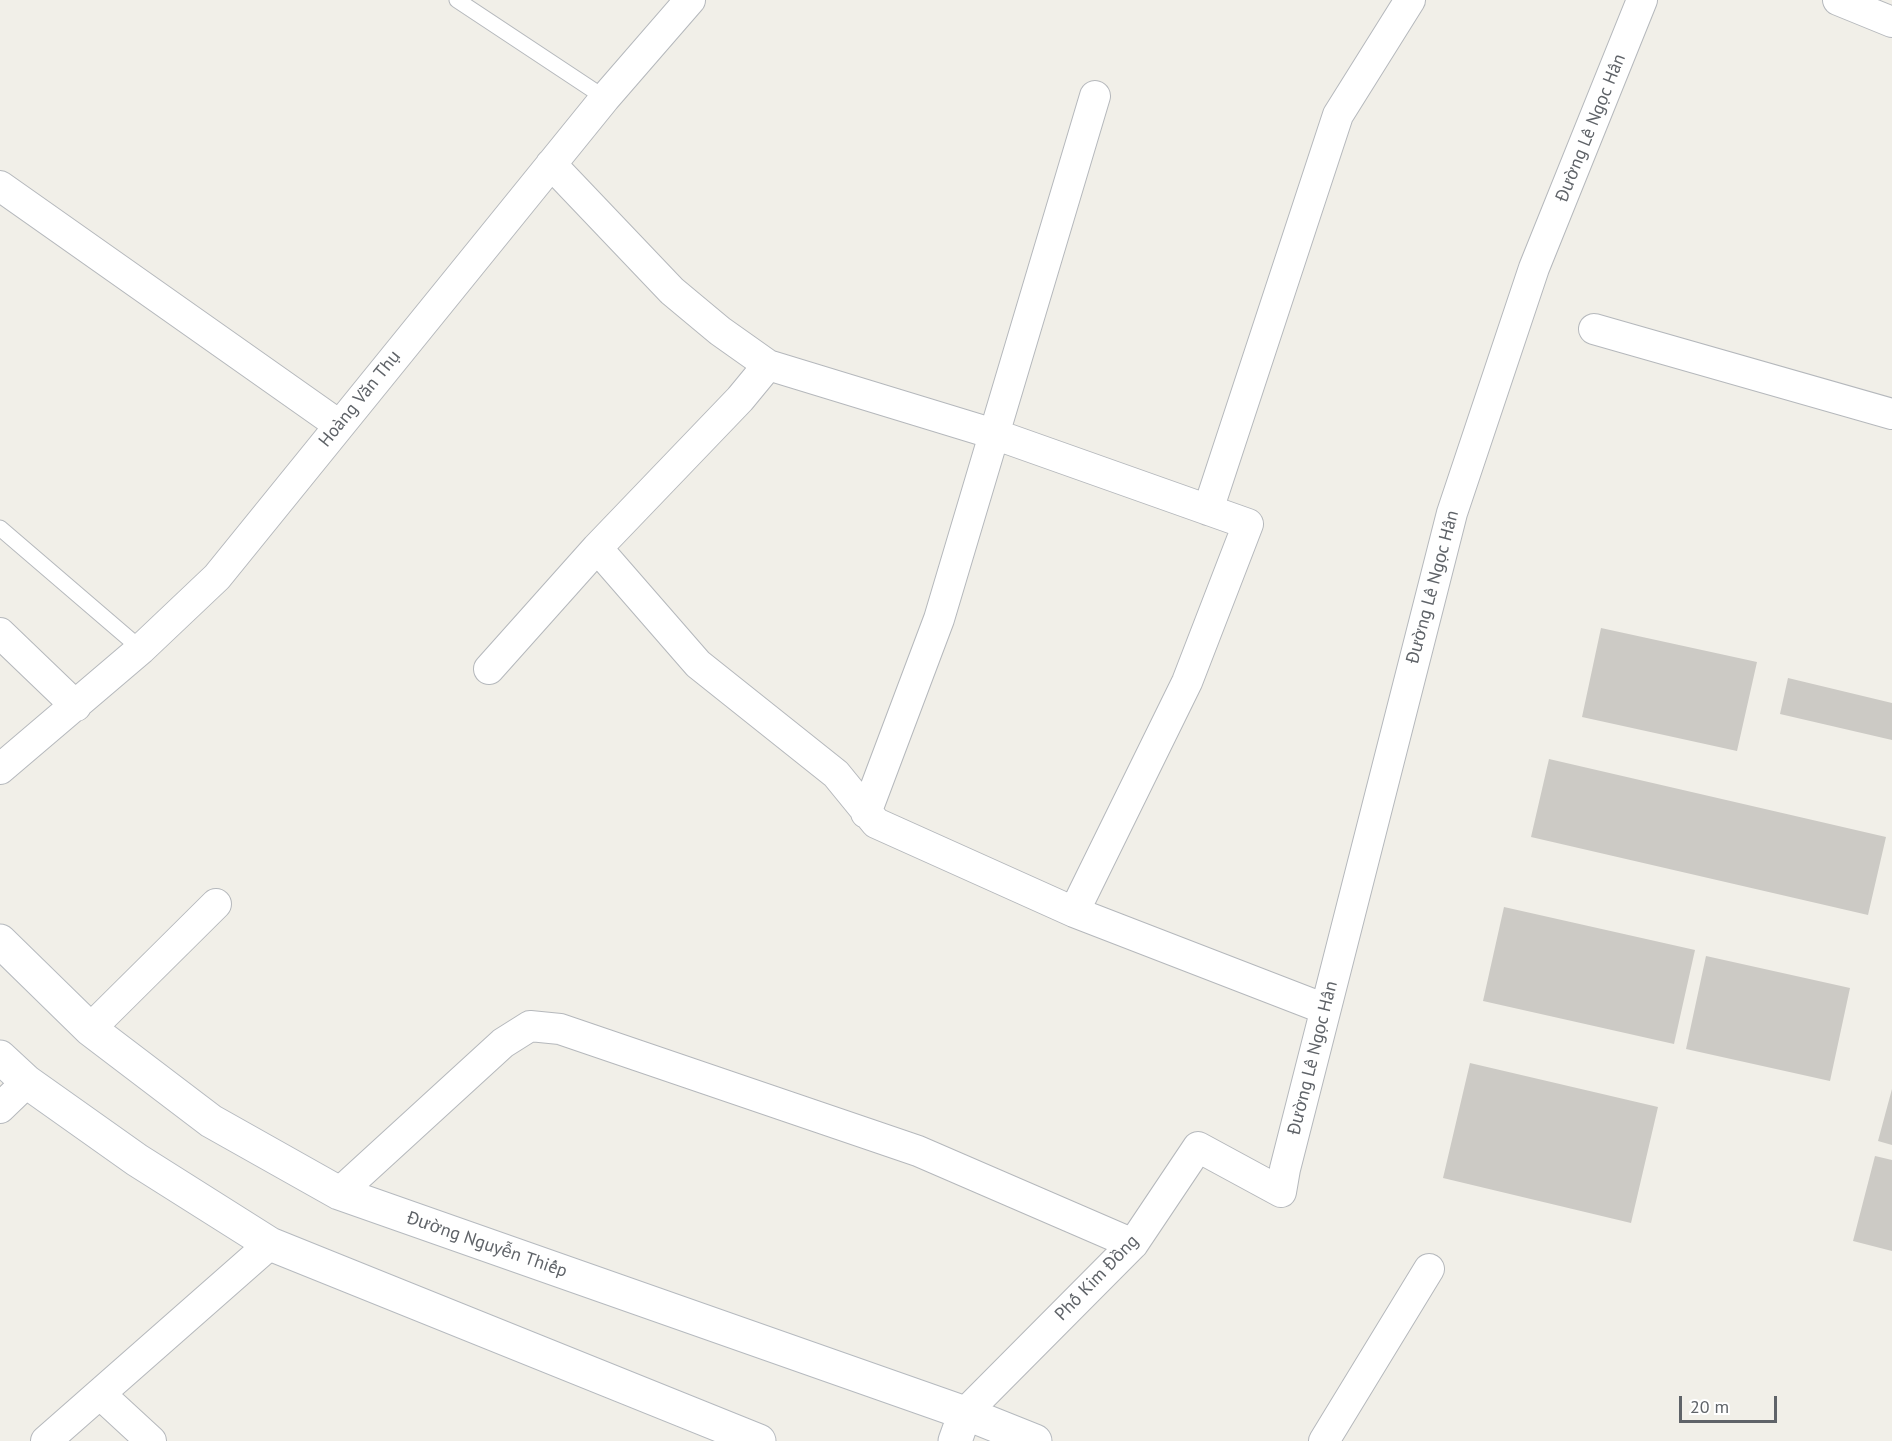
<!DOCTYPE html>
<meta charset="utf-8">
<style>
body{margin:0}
#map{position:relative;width:1892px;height:1441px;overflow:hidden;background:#f1efe8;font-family:"PT Sans",sans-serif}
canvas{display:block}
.scale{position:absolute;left:1679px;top:1396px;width:98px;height:27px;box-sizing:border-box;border:3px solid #5f6368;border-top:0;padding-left:8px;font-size:18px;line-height:21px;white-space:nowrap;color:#5f6368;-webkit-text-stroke:4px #fff;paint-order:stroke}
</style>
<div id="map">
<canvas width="1892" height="1441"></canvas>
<div class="scale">20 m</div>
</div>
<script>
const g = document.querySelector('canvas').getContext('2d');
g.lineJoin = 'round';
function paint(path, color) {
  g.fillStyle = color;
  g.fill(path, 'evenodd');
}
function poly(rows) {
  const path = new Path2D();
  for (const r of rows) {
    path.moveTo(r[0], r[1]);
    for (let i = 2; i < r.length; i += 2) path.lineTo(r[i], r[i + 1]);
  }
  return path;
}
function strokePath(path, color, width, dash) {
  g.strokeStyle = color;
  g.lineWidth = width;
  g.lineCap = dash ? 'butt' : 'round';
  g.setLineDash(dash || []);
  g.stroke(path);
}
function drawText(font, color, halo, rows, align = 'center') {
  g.font = font + ' "PT Sans",sans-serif';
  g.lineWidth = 4.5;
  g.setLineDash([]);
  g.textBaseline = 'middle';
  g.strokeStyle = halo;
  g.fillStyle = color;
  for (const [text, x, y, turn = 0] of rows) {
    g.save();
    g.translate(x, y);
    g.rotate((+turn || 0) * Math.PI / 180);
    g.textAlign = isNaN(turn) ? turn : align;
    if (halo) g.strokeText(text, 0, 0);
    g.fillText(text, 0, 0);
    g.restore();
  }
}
const building = poly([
 [1601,628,1757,662,1737,751,1582,717],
 [1788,678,1892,703,1892,740,1780,714],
 [1549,759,1886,837,1868,915,1531,837],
 [1504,907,1695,950,1674,1044,1483,1001],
 [1706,956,1850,988,1830,1081,1686,1049],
 [1470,1063,1658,1107,1631,1223,1443,1178],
 [1892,1089,1892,1145,1878,1141],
 [1875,1156,1892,1160,1892,1251,1853,1241]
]);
const lane = poly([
 [457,0,605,98],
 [0,528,141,649]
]);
const street = poly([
 [1838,0,1892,22],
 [551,164,672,291,720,331,768,365,994,434,1248,524,1187,682,1074,912],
 [0,186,339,425],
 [1594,329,1892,414],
 [1208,510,1338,115,1410,0],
 [597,548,698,664,836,774,876,823,1074,912,1325,1009],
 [0,633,76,706],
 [489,669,597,548,740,399,768,365],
 [0,769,141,649,217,577,605,98,690,0],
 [866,813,939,619,1095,96],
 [90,1029,216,904],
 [0,1108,27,1082],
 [339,1193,503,1043,530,1026,560,1029,918,1151,1133,1244],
 [100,1394,151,1441],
 [965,1413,1133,1244,1198,1147,1281,1192,1285,1169,1452,513,1534,268,1642,0],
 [46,1441,270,1244],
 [1324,1441,1429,1269]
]);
const secondary = poly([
 [0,941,90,1029,211,1121,339,1193,965,1413,1035,1441],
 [0,1057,27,1082,137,1160,270,1244,759,1441],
 [955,1441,965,1413]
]);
const streetNames = [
 ["Đường Lê Ngọc Hân",1591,128,-68],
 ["Hoàng Văn Thụ",360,399,-51],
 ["Đường Lê Ngọc Hân",1433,587,-75],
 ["Đường Lê Ngọc Hân",1313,1058,-76],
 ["Đường Nguyễn Thiếp",487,1245,19],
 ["Phố Kim Đồng",1097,1278,-46]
];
paint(building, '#cccac5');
strokePath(lane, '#b5b8bc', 17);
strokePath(street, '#b5b8bc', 32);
strokePath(secondary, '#b6babf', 35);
strokePath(lane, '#fff', 15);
strokePath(street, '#fff', 30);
strokePath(secondary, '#fff', 33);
drawText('18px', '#5f6368', '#fff', streetNames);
</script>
